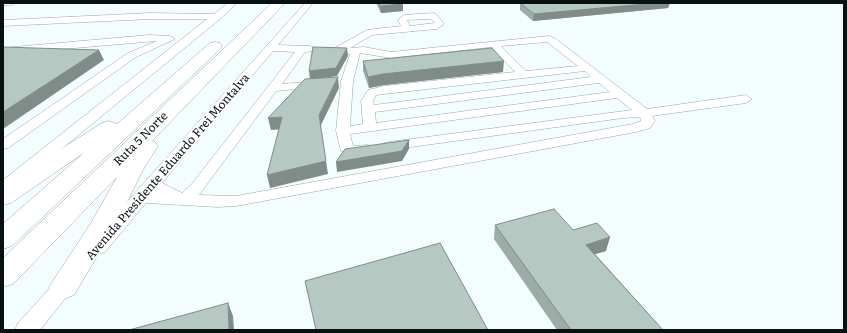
<!DOCTYPE html>
<style>
body{margin:0}
#map{position:relative;width:847px;height:333px;overflow:hidden;background:#f4fdfe;font-family:Literata,serif}
canvas{display:block}
.frame{position:absolute;inset:0;border:4px solid #081011;pointer-events:none}
</style>
<div id="map">
<canvas width="847" height="333"></canvas>
<div class="frame"></div>
</div>
<script>
const g = document.querySelector('canvas').getContext('2d');
g.lineJoin = 'round';
function poly(rows) {
  const path = new Path2D();
  for (const r of rows) {
    path.moveTo(r[0], r[1]);
    for (let i = 2; i < r.length; i += 2) path.lineTo(r[i], r[i + 1]);
  }
  return path;
}
function strokePath(path, color, width, dash) {
  g.strokeStyle = color;
  g.lineWidth = width;
  g.lineCap = dash ? 'butt' : 'round';
  g.setLineDash(dash || []);
  g.stroke(path);
}
function paint(path, color) {
  g.fillStyle = color;
  g.fill(path, 'evenodd');
}
function drawText(font, color, halo, rows, align = 'center') {
  g.font = font + ' Literata,serif';
  g.lineWidth = 4;
  g.setLineDash([]);
  g.textBaseline = 'middle';
  g.strokeStyle = halo;
  g.fillStyle = color;
  for (const [text, x, y, turn = 0] of rows) {
    g.save();
    g.translate(x, y);
    g.rotate((+turn || 0) * Math.PI / 180);
    g.textAlign = isNaN(turn) ? turn : align;
    if (halo) g.strokeText(text, 0, 0);
    g.fillText(text, 0, 0);
    g.restore();
  }
}
const minor = poly([
 [3,3,15,3,11,5,3,5,3,3],
 [228,3,237,3,220,19,9,192,3,193,3,180,207,19,151,19,3,26,3,20,151,13,214,14,228,3],
 [305,3,313,3,278,45,310,46,315,49,314,51,305,52,282,84,318,81,324,84,318,87,276,91,199,195,236,196,633,124,641,121,640,117,623,118,389,150,384,149,382,146,384,143,389,142,632,110,617,98,350,134,353,146,367,145,372,146,374,149,372,152,367,153,351,154,341,151,336,131,341,81,350,54,341,52,336,53,331,50,367,30,401,26,398,20,404,15,433,13,436,14,444,24,437,29,372,35,350,48,364,47,391,52,549,36,556,39,647,109,746,95,752,99,746,103,652,116,655,121,650,128,636,132,236,206,218,207,146,203,105,252,98,254,91,252,89,247,91,242,305,3],
 [431,19,435,23,410,26,407,20,431,19],
 [547,42,578,66,526,71,501,46,547,42],
 [491,47,515,72,384,86,368,90,361,101,363,124,350,126,353,81,360,53,391,58,491,47],
 [273,51,295,52,191,185,182,193,162,183,273,51],
 [585,71,591,77,374,105,373,101,376,95,384,94,585,71],
 [599,83,610,92,376,123,375,112,599,83],
 [149,35,170,36,175,39,136,57,8,148,3,149,3,139,128,53,157,41,3,54,3,48,149,35],
 [69,273,76,275,79,281,40,330,15,330,18,323,62,275,69,273]
]);
const highway = poly([
 [272,3,285,3,152,141,155,142,158,146,144,168,114,228,74,295,64,299,54,295,49,287,91,223,117,177,13,284,3,287,3,258,272,3],
 [215,42,220,43,222,46,220,49,12,246,3,249,3,224,85,152,11,203,3,205,3,186,102,123,109,121,117,124,210,43,215,42]
]);
const wall = poly([
 [376,3,402,3,403,11,381,13],
 [476,3,506,3,506,4,476,4],
 [520,3,670,3,668,8,533,21,520,10],
 [363,61,503,72,384,85,369,88,363,71],
 [495,225,573,230,606,251,595,254,663,330,557,330,494,239]
]);
const shadedWall = poly([
 [657,3,670,3,668,8,533,21,534,14],
 [403,4,403,11,381,13,380,6],
 [347,48,348,56,337,76,310,80,309,71],
 [99,50,104,60,3,129,3,112],
 [504,61,503,72,384,85,369,88,368,77,383,74],
 [338,77,339,88,320,127,319,115],
 [282,117,284,129,271,130,268,118],
 [409,140,409,149,402,161,337,172,336,162],
 [326,161,328,174,270,188,267,175],
 [610,237,606,251,582,258,586,245],
 [228,303,233,316,234,330,229,330]
]);
const building = poly([
 [379,3,402,3,403,4,380,6,379,3],
 [520,3,657,3,534,14,520,3],
 [3,47,99,50,3,112,3,47],
 [313,47,347,48,336,68,309,71,313,47],
 [492,48,504,61,383,74,368,77,363,61,492,48],
 [338,77,319,115,326,161,267,175,282,117,268,118,305,79,338,77],
 [409,140,402,151,336,162,345,149,409,140],
 [554,209,573,230,597,223,610,237,586,245,663,330,571,330,495,225,554,209],
 [440,243,488,330,316,330,305,281,440,243],
 [228,303,229,330,129,330,228,303]
]);
const streetNames = [
 ["Ruta 5 Norte",141,139,-45],
 ["Avenida Presidente Eduardo Frei Montalva",168,167,-49]
];
strokePath(minor, '#93a7a9', 1);
strokePath(highway, '#93a7a9', 1);
paint(minor, '#fff');
paint(highway, '#fff');
paint(wall, '#9caca7');
paint(shadedWall, '#7f8c88');
paint(building, '#b5c8c2');
strokePath(building, '#7f8c88', 1);
drawText('12px', '#081011', '#fff', streetNames);
</script>
